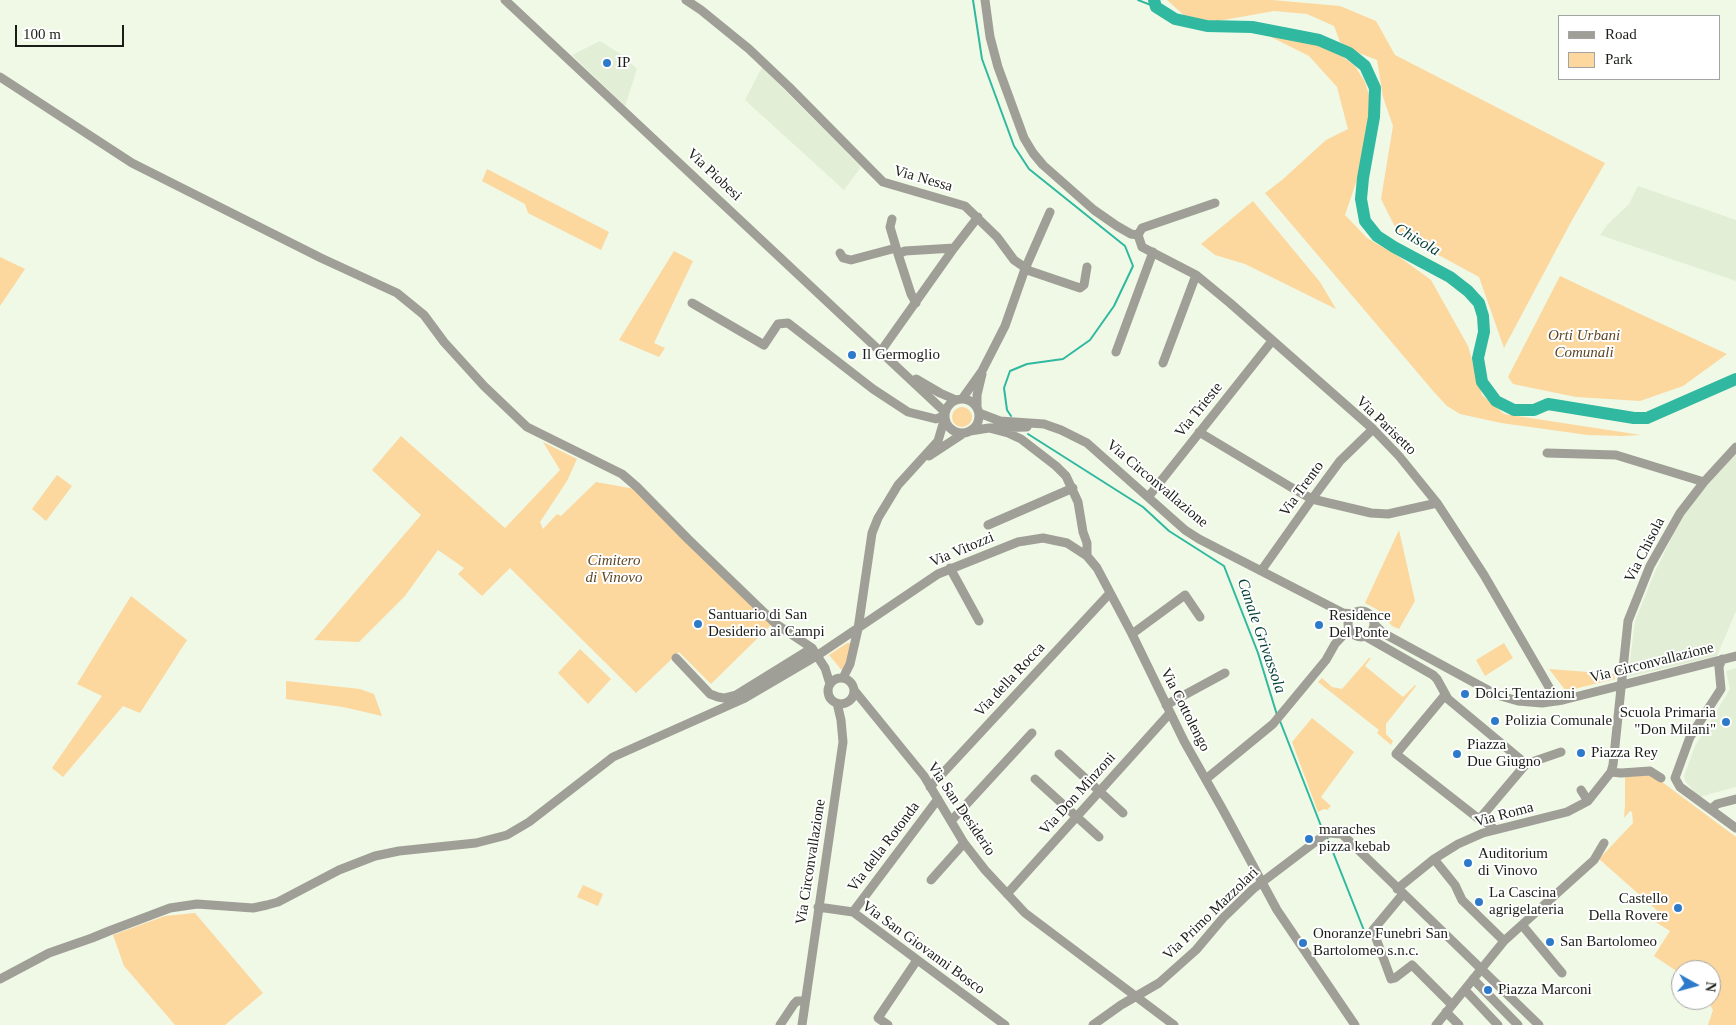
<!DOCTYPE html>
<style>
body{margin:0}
#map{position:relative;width:1736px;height:1025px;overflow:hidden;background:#f0f9e6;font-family:"Times New Roman",serif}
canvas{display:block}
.legend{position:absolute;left:1558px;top:15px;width:162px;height:65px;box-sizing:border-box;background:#fff;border:1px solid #a4a5a3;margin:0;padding:6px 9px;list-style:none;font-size:15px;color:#1b1e18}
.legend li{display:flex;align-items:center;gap:10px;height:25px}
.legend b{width:25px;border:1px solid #a4a5a3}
.north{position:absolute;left:1671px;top:960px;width:50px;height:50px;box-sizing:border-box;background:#fff;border:1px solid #a4a5a3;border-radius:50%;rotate:97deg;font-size:14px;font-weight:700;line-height:20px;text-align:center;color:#1b1e18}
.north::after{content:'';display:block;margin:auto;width:18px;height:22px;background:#2e7aca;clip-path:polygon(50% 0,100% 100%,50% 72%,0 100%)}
.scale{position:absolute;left:15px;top:25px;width:109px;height:22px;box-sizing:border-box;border:2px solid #1b1e18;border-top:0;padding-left:6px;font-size:15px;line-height:18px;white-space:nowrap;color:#1b1e18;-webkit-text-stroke:4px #fff;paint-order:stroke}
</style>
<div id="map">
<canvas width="1736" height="1025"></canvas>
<ul class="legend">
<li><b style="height:6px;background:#9f9f97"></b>Road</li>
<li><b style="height:14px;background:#fcd79e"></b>Park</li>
</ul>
<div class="north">N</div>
<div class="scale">100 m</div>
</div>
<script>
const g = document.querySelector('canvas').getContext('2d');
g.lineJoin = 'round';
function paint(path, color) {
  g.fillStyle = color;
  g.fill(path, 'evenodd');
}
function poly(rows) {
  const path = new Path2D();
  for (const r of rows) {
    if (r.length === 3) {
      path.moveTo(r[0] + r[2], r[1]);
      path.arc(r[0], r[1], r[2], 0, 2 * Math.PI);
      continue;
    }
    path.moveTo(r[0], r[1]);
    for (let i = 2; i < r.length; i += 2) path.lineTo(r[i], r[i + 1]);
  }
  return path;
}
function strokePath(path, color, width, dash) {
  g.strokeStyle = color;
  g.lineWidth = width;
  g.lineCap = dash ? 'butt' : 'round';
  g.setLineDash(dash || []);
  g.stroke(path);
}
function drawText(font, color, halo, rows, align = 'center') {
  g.font = font + ' "Times New Roman",serif';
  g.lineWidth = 4;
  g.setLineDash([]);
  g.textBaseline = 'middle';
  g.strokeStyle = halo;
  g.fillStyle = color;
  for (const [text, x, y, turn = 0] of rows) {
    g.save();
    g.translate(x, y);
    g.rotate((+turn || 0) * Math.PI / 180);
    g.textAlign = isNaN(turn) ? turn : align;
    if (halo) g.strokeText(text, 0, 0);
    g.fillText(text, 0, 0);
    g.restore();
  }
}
const built = poly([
 [600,41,622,55,637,69,625,106,572,55],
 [762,67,861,167,844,190,745,100],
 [1638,186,1736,220,1736,281,1600,235,1608,224,1629,204],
 [1736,453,1736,611,1717,656,1628,677,1635,621,1654,574,1684,512],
 [1736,668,1736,787,1699,797,1685,781,1684,776,1695,746,1730,689,1726,671]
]);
const green = poly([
 [1167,0,1272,0,1340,6,1376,21,1395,55,1605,163,1571,222,1504,348,1479,277,1398,233,1381,199,1393,126,1383,97,1377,60,1359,53,1340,42,1334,26,1307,14,1274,11,1218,21,1187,18],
 [1294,36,1320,45,1338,53,1355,66,1365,82,1371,102,1372,118,1367,132,1366,153,1345,215,1367,238,1398,256,1431,280,1468,346,1482,395,1504,414,1641,435,1621,436,1588,435,1501,423,1460,414,1447,406,1434,392,1265,193,1282,180,1326,140,1348,129,1337,87,1309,56,1271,37],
 [487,169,609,232,601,250,528,213,525,204,482,181],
 [1253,201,1320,282,1336,309,1245,264,1215,255,1201,244],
 [674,251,693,261,654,343,665,348,659,357,619,340],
 [0,257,25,269,0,306],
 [1560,276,1636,312,1727,354,1683,386,1640,401,1576,397,1513,384,1508,377],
 [962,417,10],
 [401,436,505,528,560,470,543,442,577,459,567,481,540,522,543,529,557,514,561,516,596,482,635,489,771,625,711,684,679,652,636,693,510,568,482,596,458,574,464,568,438,550,405,596,359,642,314,640,421,515,372,470],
 [57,475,72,486,46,521,32,509],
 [1399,530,1415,601,1399,629,1392,626,1378,610,1365,603],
 [131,596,187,640,140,713,123,706,63,777,52,768,102,696,77,684],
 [847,643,851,643,845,674,829,655],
 [1504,643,1513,658,1485,676,1476,660],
 [580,649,611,679,588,704,558,673],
 [1369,658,1371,658,1365,666,1403,697,1415,685,1416,686,1386,724,1386,734,1393,741,1391,745,1377,733,1379,730,1318,682,1322,678,1332,687,1342,689],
 [1549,669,1614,674,1615,679,1566,691],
 [286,681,360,689,374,694,382,716,343,707,286,699],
 [1312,718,1354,752,1321,797,1331,806,1327,810,1324,809,1318,812,1292,742],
 [1650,773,1736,837,1736,1025,1708,1025,1713,1010,1707,1000,1711,1000,1711,970,1681,970,1681,974,1654,956,1670,931,1654,921,1660,913,1599,859,1633,823,1632,812,1630,811,1624,818,1625,805,1625,775],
 [583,885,603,894,598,906,577,897],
 [195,913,263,993,225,1025,175,1025,124,966,113,935,165,916]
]);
const stream = poly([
 [973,0,982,59,1014,146,1029,169,1125,246,1133,266,1114,306,1090,340,1063,359,1027,364,1010,371,1004,388,1007,410,1011,416],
 [1138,0,1156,7],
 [1028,434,1143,507,1169,531,1224,566,1258,653,1277,715],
 [1280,721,1323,831],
 [1327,837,1365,933]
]);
const river = poly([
 [1154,0,1156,7,1175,19,1207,26,1252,27,1319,40,1349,53,1365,66,1375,88,1374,117,1363,178,1361,199,1365,221,1377,236,1394,247,1450,277,1468,291,1479,303,1483,316,1484,332,1478,358,1482,382,1496,401,1514,410,1534,410,1548,404,1634,418,1647,418,1736,379]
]);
const minor = poly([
 [505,0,945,412],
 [686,0,701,10,749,49,789,87,883,182,965,206,997,237,1014,260,1030,271,1080,288,1084,285,1087,267],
 [985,0,990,37,998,67,1024,138,1033,153,1043,165,1094,210,1117,226,1131,234,1138,235],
 [0,77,132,163,321,258,397,293,424,315,444,342,484,386,527,427,622,474,637,487,688,539,776,624,812,648,825,668,830,684],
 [1215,203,1142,228,1138,235,1142,247,1196,275,1230,303,1373,429,1399,456,1437,503,1484,575,1557,701],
 [892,219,890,227,898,254,911,294,916,303],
 [840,253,843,258,851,260,896,248],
 [898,254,905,251,954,248],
 [692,303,764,345,778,324,788,323,873,389,908,412,936,419,945,415],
 [881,351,954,248,978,217],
 [1116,352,1153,252],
 [1163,363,1196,275],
 [916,379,940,393,956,400],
 [962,416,17],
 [962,399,982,371,1005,326,1025,269,1050,212],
 [977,408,977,395,982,374],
 [979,413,1000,421,1044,424,1061,430,1087,443,1185,530,1199,539,1343,613,1353,614],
 [989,428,1008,433,1021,439,1056,466,1066,476,1078,502,1083,532,1087,543,1087,556],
 [970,431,989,428,1027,427],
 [1199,432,1294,489,1312,499,1371,513,1388,514,1437,503],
 [1547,453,1616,455,1704,482],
 [929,456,964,433],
 [1149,496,1272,341],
 [988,525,1073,488],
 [950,568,979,621],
 [1261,571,1312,499,1340,461,1373,429],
 [1361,624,13],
 [1374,624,1383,633,1497,695,1518,701,1542,703,1563,700,1736,656],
 [1132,634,1185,595,1200,617],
 [1365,636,1433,675,1437,679,1448,699,1526,764],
 [676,658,710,694,718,697,724,698,736,695,812,648],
 [1722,659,1719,667,1721,689,1690,737,1675,778,1680,787,1736,828],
 [843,678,850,664,858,629,872,533,878,518,898,485,938,441,945,417],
 [841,691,13],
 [854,690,924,776,964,843,985,870,1025,913,1174,1025],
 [1445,695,1396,754,1479,819,1482,816],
 [1166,705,1225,673],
 [1059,754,1123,813],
 [1611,772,1621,773,1650,771,1661,778],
 [1035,779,1099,837],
 [1206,779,1273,724,1326,660,1335,644,1349,629],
 [930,787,1110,593],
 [1581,790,1588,801],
 [1711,809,1717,804,1736,799],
 [951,821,1032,733],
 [1494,829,1487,823,1482,816,1526,764,1561,752],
 [1434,859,1455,885,1462,900,1504,941],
 [931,880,964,843],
 [1397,889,1434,859,1458,844,1483,833,1567,812,1588,801,1611,772,1613,765,1628,621,1650,566,1680,513,1704,482,1736,447],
 [1007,894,1170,713],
 [1403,894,1373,930,1391,979,1395,978,1412,965,1452,1005],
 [818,907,853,912,1005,1025],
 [853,912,938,799],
 [1522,925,1562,973],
 [0,979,49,953,92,938,109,931,170,908,197,904,253,908,267,905,278,902,339,870,375,856,399,851,476,843,507,835,529,822,613,757,743,699,818,655,938,574,1018,542,1043,538,1067,543,1087,556,1097,568,1132,634,1184,741,1223,810,1277,910,1355,1025],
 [1473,979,1518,1025],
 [1465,990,1498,1025],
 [1446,1012,1459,1025],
 [780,1025,794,1004,797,1001,805,1001],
 [802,1025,843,742,841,720,837,703],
 [888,1025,878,1018,917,960],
 [1093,1025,1121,1005,1159,983,1196,950,1223,918,1253,889,1327,833,1342,834,1539,1025],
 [1436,1025,1504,941,1594,860,1604,843]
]);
const markers = [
 [607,63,5,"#2e7aca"],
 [852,355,5,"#2e7aca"],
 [698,624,5,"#2e7aca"],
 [1319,625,5,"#2e7aca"],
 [1465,694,5,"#2e7aca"],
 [1495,721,5,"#2e7aca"],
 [1726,722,5,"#2e7aca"],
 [1581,753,5,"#2e7aca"],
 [1457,754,5,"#2e7aca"],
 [1309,839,5,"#2e7aca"],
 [1468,863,5,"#2e7aca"],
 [1479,902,5,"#2e7aca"],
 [1678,908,5,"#2e7aca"],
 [1550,942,5,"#2e7aca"],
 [1303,943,5,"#2e7aca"],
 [1488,990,5,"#2e7aca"]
];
const poiNames = [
 ["IP",617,63],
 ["Il Germoglio",862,355],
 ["Santuario di San",708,615],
 ["Desiderio ai Campi",708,632],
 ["Residence",1329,616],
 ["Del Ponte",1329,633],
 ["Dolci Tentazioni",1475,694],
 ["Scuola Primaria",1716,713,"right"],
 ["\"Don Milani\"",1716,730,"right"],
 ["Polizia Comunale",1505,721],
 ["Piazza",1467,745],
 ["Due Giugno",1467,762],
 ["Piazza Rey",1591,753],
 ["maraches",1319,830],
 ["pizza kebab",1319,847],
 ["Auditorium",1478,854],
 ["di Vinovo",1478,871],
 ["La Cascina",1489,893],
 ["agrigelateria",1489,910],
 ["Castello",1668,899,"right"],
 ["Della Rovere",1668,916,"right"],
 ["Onoranze Funebri San",1313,934],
 ["Bartolomeo s.n.c.",1313,951],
 ["San Bartolomeo",1560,942],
 ["Piazza Marconi",1498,990]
];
const streetNames = [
 ["Via Piobesi",714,175,43],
 ["Via Nessa",923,179,16],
 ["Via Trieste",1199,410,-51],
 ["Via Parisetto",1386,426,44],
 ["Via Circonvallazione",1157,484,40],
 ["Via Trento",1302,489,-54],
 ["Via Vitozzi",962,550,-23],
 ["Via Chisola",1645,550,-63],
 ["Via Circonvallazione",1652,663,-14],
 ["Via della Rocca",1010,680,-47],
 ["Via Cottolengo",1185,710,63],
 ["Via Don Minzoni",1078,794,-48],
 ["Via San Desiderio",961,809,56],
 ["Via Roma",1504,815,-15],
 ["Via della Rotonda",884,847,-53],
 ["Via Circonvallazione",811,862,-81],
 ["Via Primo Mazzolari",1211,914,-44],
 ["Via San Giovanni Bosco",923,948,36]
];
const parkNames = [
 ["Orti Urbani",1584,336],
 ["Comunali",1584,353],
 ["Cimitero",614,561],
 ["di Vinovo",614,578]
];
const waterNames = [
 ["Chisola",1417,240,30],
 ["Canale Grivassola",1261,636,71]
];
paint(built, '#e2eed5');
paint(green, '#fcd79e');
strokePath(stream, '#30b8a0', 2);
strokePath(river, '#30b8a0', 12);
strokePath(minor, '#9f9f97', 9);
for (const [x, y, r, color] of markers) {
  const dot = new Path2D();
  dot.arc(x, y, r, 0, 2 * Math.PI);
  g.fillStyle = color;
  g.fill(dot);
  strokePath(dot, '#fff', 2);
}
drawText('15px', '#1b1e18', '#fff', poiNames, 'left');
drawText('15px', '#1b1e18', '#fff', streetNames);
drawText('italic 15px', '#5c4623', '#fff', parkNames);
drawText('italic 16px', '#033f35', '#fff', waterNames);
</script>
